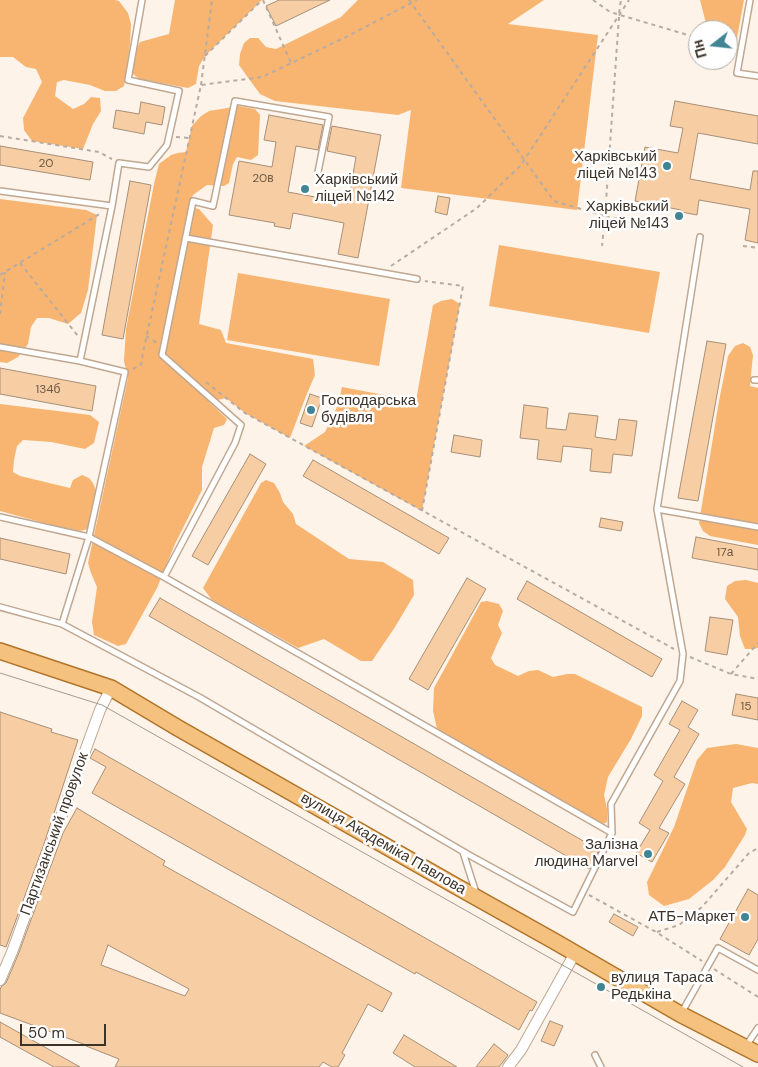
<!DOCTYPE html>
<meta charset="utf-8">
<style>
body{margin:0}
#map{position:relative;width:758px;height:1067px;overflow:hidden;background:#fef3e9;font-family:"DM Sans",sans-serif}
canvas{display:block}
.north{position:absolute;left:688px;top:20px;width:50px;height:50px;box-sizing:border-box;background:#fff;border:1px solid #b1ada9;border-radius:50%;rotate:254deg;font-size:14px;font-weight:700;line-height:20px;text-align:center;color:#3c3228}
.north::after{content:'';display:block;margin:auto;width:18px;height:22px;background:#418494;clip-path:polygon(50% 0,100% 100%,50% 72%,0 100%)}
.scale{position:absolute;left:20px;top:1024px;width:86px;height:22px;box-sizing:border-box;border:2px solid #3c3228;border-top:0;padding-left:6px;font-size:15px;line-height:18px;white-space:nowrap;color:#3c3228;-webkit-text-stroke:4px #fff;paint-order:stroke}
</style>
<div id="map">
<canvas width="758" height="1067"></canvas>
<div class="north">Пн</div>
<div class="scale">50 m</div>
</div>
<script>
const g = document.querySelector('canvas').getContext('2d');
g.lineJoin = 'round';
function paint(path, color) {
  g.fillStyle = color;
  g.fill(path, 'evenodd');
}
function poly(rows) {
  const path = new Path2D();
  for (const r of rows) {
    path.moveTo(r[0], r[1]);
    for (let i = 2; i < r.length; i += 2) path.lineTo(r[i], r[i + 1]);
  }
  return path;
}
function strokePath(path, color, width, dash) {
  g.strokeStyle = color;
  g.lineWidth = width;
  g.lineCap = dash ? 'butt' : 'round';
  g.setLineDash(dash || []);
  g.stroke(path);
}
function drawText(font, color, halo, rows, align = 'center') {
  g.font = font + ' "DM Sans",sans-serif';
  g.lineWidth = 5;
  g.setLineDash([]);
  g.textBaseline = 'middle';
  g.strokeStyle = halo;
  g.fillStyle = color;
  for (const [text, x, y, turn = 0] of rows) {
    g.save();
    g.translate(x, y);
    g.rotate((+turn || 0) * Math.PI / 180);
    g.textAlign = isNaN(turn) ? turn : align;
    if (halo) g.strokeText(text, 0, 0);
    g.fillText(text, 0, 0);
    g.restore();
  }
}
const green = poly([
 [0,0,115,0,119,1,128,13,131,24,130,44,124,86,116,91,105,91,90,85,64,80,57,82,55,96,73,109,84,104,91,97,100,98,101,111,93,124,83,149,32,141,24,130,23,118,42,82,36,69,26,67,13,57,0,57],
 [175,0,262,0,205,56,199,66,196,84,188,88,139,79,132,73,137,48,140,42,169,34],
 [358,0,544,0,508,24,598,35,577,210,401,188,411,110,398,115,275,101,260,94,249,79,239,65,240,54,244,43,250,38,258,38,266,47,276,49,341,17],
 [700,0,744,0,735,49,728,47,728,30,710,30,706,23],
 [239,106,255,109,260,115,258,155,251,160,237,157,233,164,229,183,224,186,207,185,193,195,188,207,199,209,213,225,199,324,221,330,226,343,313,359,315,375,306,396,290,438,245,413,226,398,209,402,227,419,224,425,214,428,202,467,202,490,175,544,157,588,126,644,118,646,94,635,92,622,97,587,91,573,88,563,128,378,124,361,126,329,154,184,159,164,171,155,178,153,186,152,192,126,201,116,209,111],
 [0,199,86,210,97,215,88,290,81,313,68,324,49,318,37,318,31,327,28,344,18,357,7,363,0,362],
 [499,245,660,272,649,333,489,306],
 [238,273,390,299,379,366,227,340],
 [452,299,460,304,422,511,304,446,325,432,338,405,342,387,416,401,433,305,441,301],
 [743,343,750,347,753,355,750,386,758,388,758,545,710,536,703,531,699,523,719,401,728,356,735,346],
 [0,404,90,415,99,422,94,443,85,449,51,442,23,440,17,446,14,460,13,472,20,476,70,488,73,480,82,475,89,478,93,483,96,491,88,529,80,531,55,526,0,511],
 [266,480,274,483,280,493,283,502,293,514,296,524,349,559,383,562,413,580,414,595,395,627,372,661,361,661,324,639,298,648,212,600,203,588,261,483],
 [746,580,758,583,758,648,753,649,745,649,740,636,738,617,725,599,727,586,735,581],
 [487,601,499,604,503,611,498,625,502,633,491,658,495,665,518,676,529,671,538,670,553,677,567,674,575,674,642,707,642,716,631,739,608,777,604,795,607,809,607,822,603,824,437,729,433,711,434,688,481,602],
 [736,744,758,748,758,784,752,783,733,788,731,802,747,829,745,835,725,867,713,880,689,899,664,906,649,895,647,882,674,827,697,760,707,748]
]);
const building = poly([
 [279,0,330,0,276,26,266,6,279,0],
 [675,101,758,116,758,144,698,133,690,179,750,190,753,171,758,171,758,243,745,240,750,209,699,200,697,215,681,212,681,210,635,201,645,147,678,153,683,128,670,126,675,101],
 [141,102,165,107,162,125,146,122,144,134,113,128,116,110,139,114,141,102],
 [269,115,323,125,318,150,296,146,288,192,348,203,356,157,327,151,332,126,381,135,358,258,338,254,344,223,293,213,290,229,274,226,275,223,229,215,239,161,272,167,276,142,264,140,269,115],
 [0,146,93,162,90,180,0,165,0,146],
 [130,181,151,185,123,339,102,335,130,181],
 [438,196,450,198,447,215,435,212,438,196],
 [707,341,726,344,698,501,678,498,707,341],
 [0,368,96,386,92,411,0,394,0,368],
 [310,394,322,398,312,427,300,423,310,394],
 [524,405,548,408,546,428,566,430,569,413,598,416,595,437,616,440,619,419,637,421,632,456,613,454,611,473,590,471,592,449,563,446,561,462,537,459,539,440,520,438,524,405],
 [454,435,482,440,480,457,451,452,454,435],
 [250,454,266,464,208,565,192,556,250,454],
 [313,460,449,538,439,554,303,476,313,460],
 [601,518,623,522,621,531,599,527,601,518],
 [696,537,758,549,758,570,692,558,696,537],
 [0,538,70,554,66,574,0,559,0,538],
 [467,578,486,589,428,690,409,679,467,578],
 [527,581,662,659,652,677,517,599,527,581],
 [160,598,599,850,589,869,149,616,160,598],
 [710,617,733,620,727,655,705,651,710,617],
 [736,694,758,698,758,720,732,715,736,694],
 [682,701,698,710,688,727,699,734,674,777,685,784,659,828,669,833,652,862,636,853,650,830,639,823,663,781,654,775,680,730,669,724,682,701],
 [0,712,52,729,51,732,78,740,44,844,6,947,0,945,0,712],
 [95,749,537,1002,532,1011,530,1010,519,1030,416,972,415,974,92,793,106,767,90,758,95,749],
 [77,808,165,861,163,865,392,993,382,1012,368,1004,342,1053,345,1055,338,1067,332,1067,323,1062,319,1067,115,1067,119,1059,86,1046,86,1045,0,1013,0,990,1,987,6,983,18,955,63,833,77,808],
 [108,945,189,989,185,996,101,965,108,945],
 [748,889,758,895,758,939,749,955,720,939,748,889],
 [614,914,638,927,633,936,609,922,614,914],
 [550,1021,563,1026,554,1046,541,1041,550,1021],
 [0,1022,80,1067,54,1067,0,1037,0,1022],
 [404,1035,457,1067,415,1067,393,1053,404,1035],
 [494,1044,508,1055,506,1058,499,1067,476,1067,494,1044]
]);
const path = poly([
 [263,0,291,63],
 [409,0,554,201,605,216,602,246],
 [593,0,610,12,698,38],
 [619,13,621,0],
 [619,17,605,216,623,220],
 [205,56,262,0],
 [201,85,212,0],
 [0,136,99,152,112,159],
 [176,137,189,138],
 [743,246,758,248],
 [20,263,78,336],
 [391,266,477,208,521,165,629,0],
 [0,275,101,213],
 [0,314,5,272],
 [146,336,157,343],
 [133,369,141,365,143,353,201,85,262,77,346,37,417,0],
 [206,382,245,413,674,649],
 [422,511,463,286,425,281],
 [690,657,731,674,758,679],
 [731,674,758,643],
 [589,895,656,932,702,961],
 [657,932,679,925,702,907,749,853,758,848],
 [714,969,758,997]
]);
const lane = poly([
 [750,0,737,73,758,76],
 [0,191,112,206],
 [186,238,417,279],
 [0,347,80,361,125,372,89,537,62,624],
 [80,361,112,206,119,163,149,167,167,145,179,91,128,80,142,0],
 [754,380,758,380],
 [657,509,758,527],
 [0,517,89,537,164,577,324,668,612,833],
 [164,577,235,443,241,425,162,355,193,201,213,206,235,101,329,117,318,172],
 [0,607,62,624,199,697,469,855,573,912,612,833,611,804,680,681,683,654,657,509,700,237],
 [463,852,476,893],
 [682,1012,718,948,758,970],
 [746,1046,758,1028],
 [595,1055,601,1067]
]);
const street = poly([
 [0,980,12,952,100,710,111,688],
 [508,1067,521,1050,575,953]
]);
const primary = poly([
 [0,651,111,688,178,728,454,885,554,941,680,1014,758,1054]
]);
const tram = poly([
 [0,673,102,705,743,1067]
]);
const markers = [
 [667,166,5,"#418494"],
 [305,189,5,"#418494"],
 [679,216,5,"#418494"],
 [311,410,5,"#418494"],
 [648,854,5,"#418494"],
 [745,917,5,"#418494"],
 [601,987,5,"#418494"]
];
const numberNames = [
 ["20",46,164],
 ["20в",263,179],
 ["134б",48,390],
 ["17а",725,553],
 ["15",746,707]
];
const poiNames = [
 ["Харківський",657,157],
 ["ліцей №143",657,174],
 ["Харківський",315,180,"left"],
 ["ліцей №142",315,197,"left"],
 ["Харківьский",669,207],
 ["ліцей №143",669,224],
 ["Господарська",321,401,"left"],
 ["будівля",321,418,"left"],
 ["Залізна",638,845],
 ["людина Marvel",638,862],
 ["АТБ-Маркет",735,917],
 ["вулиця Тараса",611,978,"left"],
 ["Редькіна",611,995,"left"]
];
const streetNames = [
 ["Партизанський провулок",55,834,-70],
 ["вулиця Академіка Павлова",383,844,30]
];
paint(green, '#f7b571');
paint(building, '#f7cda3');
strokePath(building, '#a78f78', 1);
strokePath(lane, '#c0a790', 8);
strokePath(street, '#c0a790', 12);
strokePath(primary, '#b07429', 18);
strokePath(path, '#b7aca2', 2, [4, 4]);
strokePath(lane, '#fff', 5);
strokePath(street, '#fff', 10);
strokePath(primary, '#f5c17f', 15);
strokePath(tram, '#a49a90', 1);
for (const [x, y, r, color] of markers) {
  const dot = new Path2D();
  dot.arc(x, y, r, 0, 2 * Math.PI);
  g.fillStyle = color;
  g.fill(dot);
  strokePath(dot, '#fff', 2);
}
drawText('12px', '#6b5947', null, numberNames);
drawText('15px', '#3c3228', '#fff', poiNames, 'right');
drawText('15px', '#3c3228', '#fff', streetNames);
</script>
